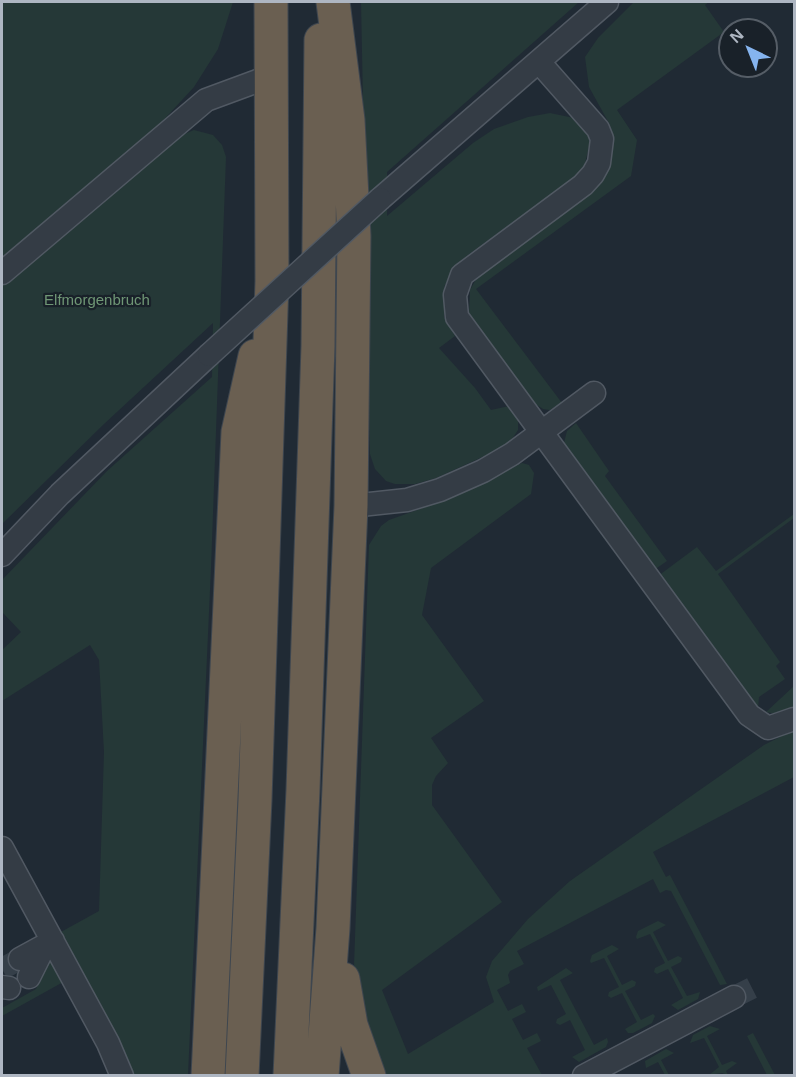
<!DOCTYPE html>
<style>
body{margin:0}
#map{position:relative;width:796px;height:1077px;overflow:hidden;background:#202a34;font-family:Arial,sans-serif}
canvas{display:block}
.frame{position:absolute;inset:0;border:3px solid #aeb6c2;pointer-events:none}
.north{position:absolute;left:718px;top:18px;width:60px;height:60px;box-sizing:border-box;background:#192129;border:2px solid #555d66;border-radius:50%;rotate:317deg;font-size:16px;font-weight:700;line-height:24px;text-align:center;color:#aeb6c2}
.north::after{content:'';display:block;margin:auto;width:21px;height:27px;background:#85b4ef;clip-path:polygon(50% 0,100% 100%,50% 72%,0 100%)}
</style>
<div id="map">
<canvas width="796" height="1077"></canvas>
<div class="frame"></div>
<div class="north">N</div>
</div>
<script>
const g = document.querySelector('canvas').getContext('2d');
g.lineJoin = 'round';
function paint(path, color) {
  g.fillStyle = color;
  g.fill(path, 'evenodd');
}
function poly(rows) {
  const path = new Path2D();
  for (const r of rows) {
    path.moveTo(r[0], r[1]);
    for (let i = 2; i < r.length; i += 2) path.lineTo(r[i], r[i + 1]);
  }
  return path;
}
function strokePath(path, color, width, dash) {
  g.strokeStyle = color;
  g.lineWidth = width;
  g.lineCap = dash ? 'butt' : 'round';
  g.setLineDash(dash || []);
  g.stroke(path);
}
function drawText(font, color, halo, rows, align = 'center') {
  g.font = font + ' Arial,sans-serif';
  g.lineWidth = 4.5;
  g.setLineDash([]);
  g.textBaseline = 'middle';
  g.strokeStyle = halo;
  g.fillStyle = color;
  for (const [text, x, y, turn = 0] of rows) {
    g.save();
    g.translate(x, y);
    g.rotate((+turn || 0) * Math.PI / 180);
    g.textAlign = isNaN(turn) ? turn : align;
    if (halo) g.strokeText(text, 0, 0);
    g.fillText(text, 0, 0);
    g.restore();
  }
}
const green = poly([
 [2,2,233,2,218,49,194,87,147,138,88,189,100,206,173,139,194,130,213,135,222,145,226,157,211,568,188,1075,133,1075,59,933,99,911,104,752,99,660,90,645,2,701,2,650,21,632,3,613,2,614,2,580,107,471,212,377,213,323,104,424,2,524],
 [361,2,579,2,387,172,387,216,473,143,494,129,528,117,550,113,574,118,587,133,590,143,584,167,571,180,468,255,456,265,444,287,444,317,455,336,439,348,475,388,491,410,509,406,518,421,518,430,510,442,500,449,436,478,415,484,395,484,386,481,375,469,370,454],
 [634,2,709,2,705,5,724,32,617,110,637,140,631,176,476,289,562,403,550,410,543,409,531,401,472,323,469,314,470,290,482,269,588,190,612,138,610,125,589,87,585,57,598,38],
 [576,423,609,471,605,476,667,561,654,570,564,443,567,431],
 [522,463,529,465,534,473,531,494,431,568,422,615,484,701,431,738,448,763,436,776,432,785,432,805,502,902,382,990,408,1054,494,1002,486,977,492,961,528,919,570,881,764,745,794,730,794,777,653,852,666,877,670,875,727,984,720,985,671,891,666,890,660,893,653,879,517,951,524,964,510,971,508,975,510,983,497,990,508,1011,522,1004,526,1012,512,1019,523,1040,537,1033,541,1041,527,1048,542,1075,381,1075,360,1014,354,965,369,545,381,526,389,520,434,504],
 [794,514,794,518,718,574,780,662,776,666,785,679,759,697,758,709,658,576,697,547,716,571],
 [794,686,794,707,776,714,766,712],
 [658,921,666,925,653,932,668,961,678,956,682,958,681,962,671,967,687,996,700,992,698,999,678,1010,671,1005,683,998,668,969,657,974,654,972,655,968,665,963,650,934,637,939,636,937,638,931],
 [612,945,619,949,607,956,622,985,632,980,636,982,635,986,625,991,641,1020,653,1014,655,1016,652,1023,633,1033,628,1033,625,1029,637,1022,622,993,611,998,608,996,609,992,619,987,604,958,591,963,590,961,592,955],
 [49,954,65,981,2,1016,2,1008,36,989],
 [566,968,573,973,560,980,594,1045,607,1038,608,1042,606,1047,579,1062,572,1057,585,1050,570,1020,560,1025,556,1023,557,1019,566,1014,551,985,538,991,537,987],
 [710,1026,720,1029,707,1036,722,1065,732,1061,737,1063,726,1071,728,1075,722,1073,709,1075,719,1067,704,1038,690,1043,693,1035],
 [753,1033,766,1058,775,1075,767,1075,747,1036],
 [666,1049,674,1053,661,1060,669,1075,665,1075,658,1062,646,1068,645,1061]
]);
const minorTunnel = poly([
 [2,969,20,959],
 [734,997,752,988]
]);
const minor = poly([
 [539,62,598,129,602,139,599,163,593,174,583,185,462,275,455,295,457,317,749,715,768,728,794,719],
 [380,199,607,2],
 [2,273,206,100,271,76],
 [351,506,407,500,440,490,483,471,512,454,594,393],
 [2,555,60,494,209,355],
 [2,848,108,1043,122,1076],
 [20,959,53,941],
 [29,977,45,945],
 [2,987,9,988],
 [584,1076,734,997]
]);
const highway = poly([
 [343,979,351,1025,369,1076],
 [208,1076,238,432,255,356],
 [242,1076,255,800,272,281,271,2],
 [290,1076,303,790,318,346,321,40],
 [322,1076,333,928,351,506,354,236,348,120,333,2]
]);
const minorBridge = poly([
 [209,355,380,199]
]);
const parkNames = [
 ["Elfmorgenbruch",97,301]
];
paint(green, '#253837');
strokePath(minorTunnel, '#353f49', 22, [22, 11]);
strokePath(minor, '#515963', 25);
strokePath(highway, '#3e464f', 35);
strokePath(minor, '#343c45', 22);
strokePath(highway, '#6a5f51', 33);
strokePath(minorBridge, '#515963', 25, []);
strokePath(minorBridge, '#343c45', 22);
drawText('15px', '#6f9675', '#192129', parkNames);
</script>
